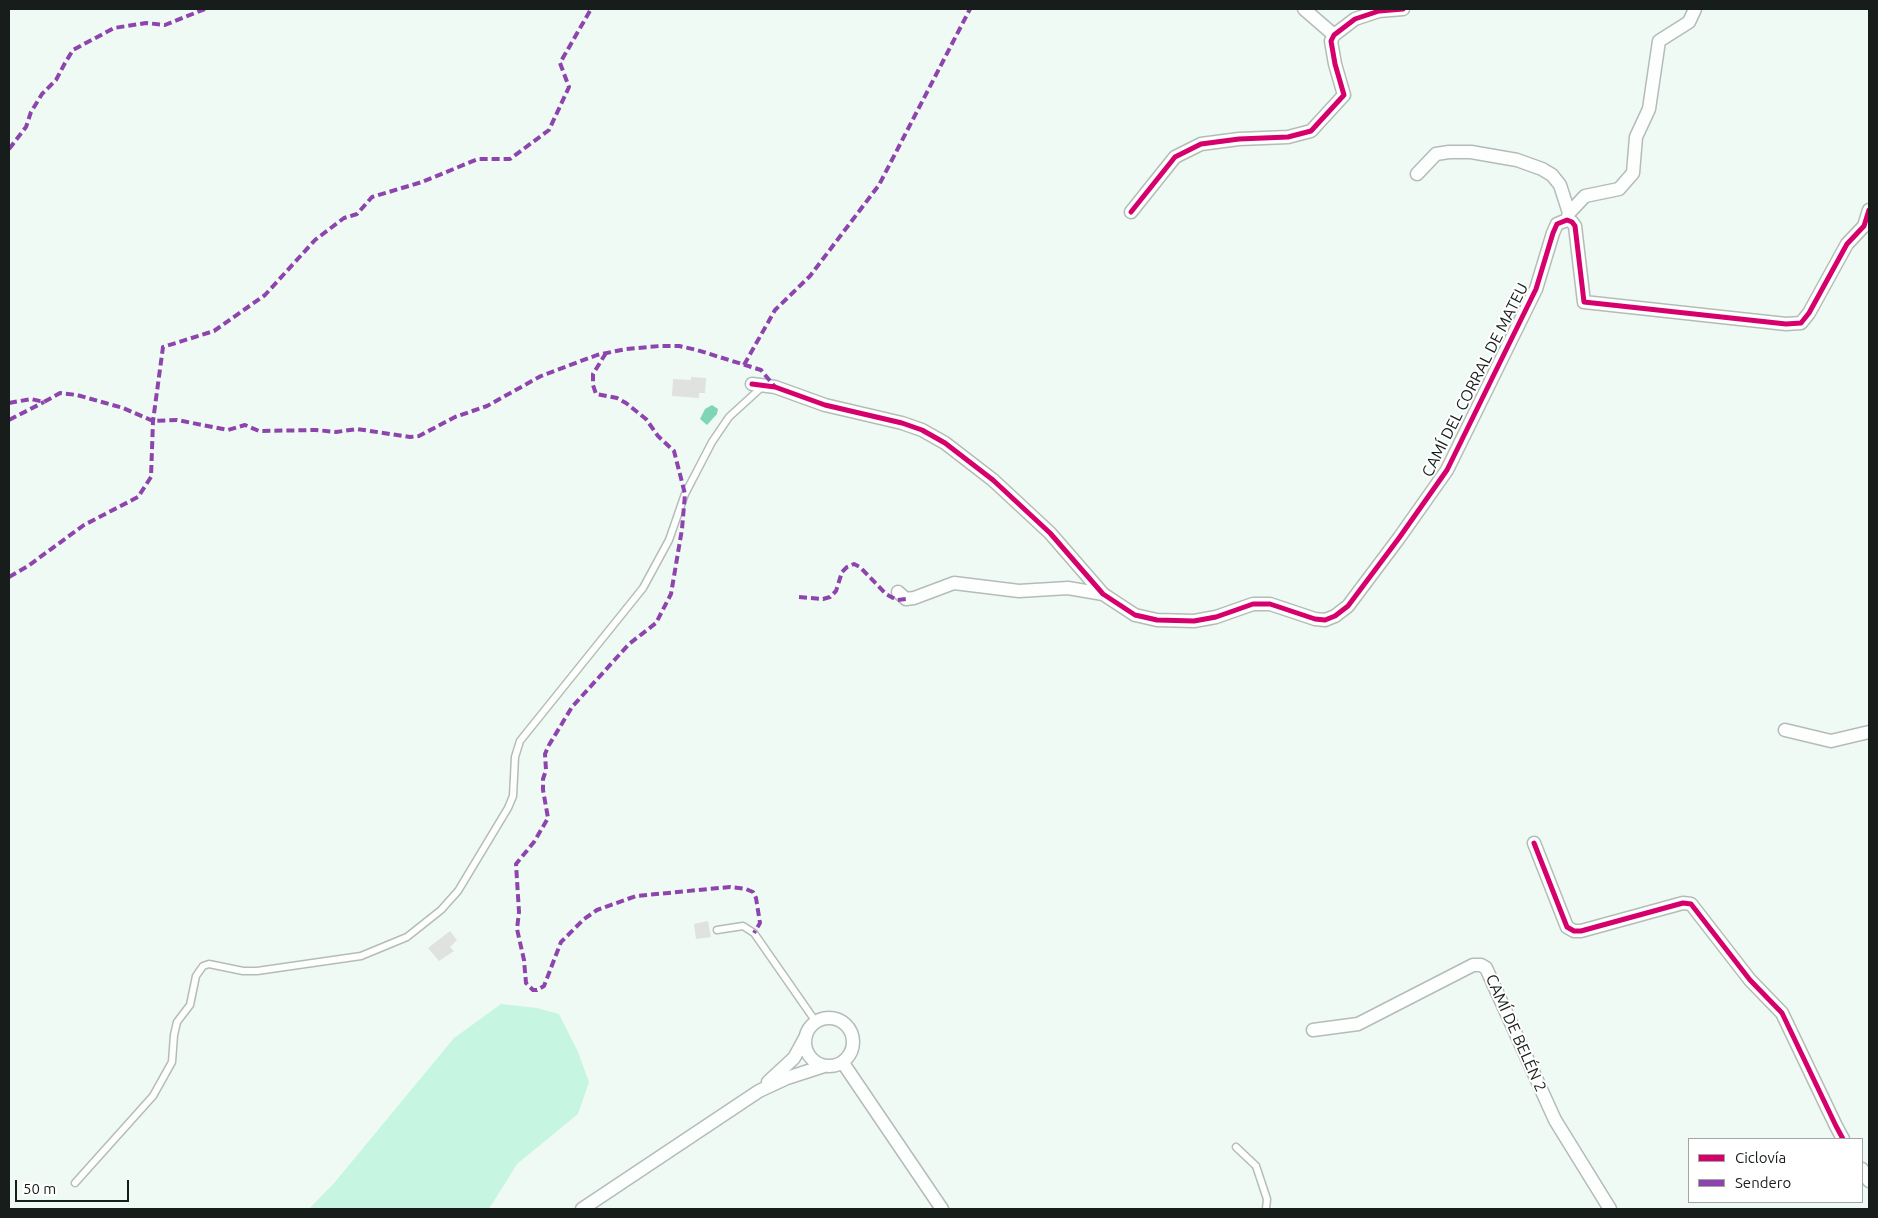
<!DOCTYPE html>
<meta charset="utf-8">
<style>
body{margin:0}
#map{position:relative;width:1878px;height:1218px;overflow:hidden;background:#f0faf5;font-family:Ubuntu,sans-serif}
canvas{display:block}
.frame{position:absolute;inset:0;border:10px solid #171d1b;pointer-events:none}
.legend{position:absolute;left:1688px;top:1138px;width:175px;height:65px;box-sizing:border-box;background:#fff;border:1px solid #a2a5a4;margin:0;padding:6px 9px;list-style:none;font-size:15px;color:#171d1b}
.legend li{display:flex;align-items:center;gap:10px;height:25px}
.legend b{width:25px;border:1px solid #a2a5a4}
.scale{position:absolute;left:15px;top:1180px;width:114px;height:22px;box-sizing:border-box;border:2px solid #171d1b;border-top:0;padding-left:6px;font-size:15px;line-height:18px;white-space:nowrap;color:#171d1b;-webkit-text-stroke:4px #fff;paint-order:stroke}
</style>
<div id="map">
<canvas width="1878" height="1218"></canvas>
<div class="frame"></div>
<ul class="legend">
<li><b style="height:6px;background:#d6006c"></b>Ciclovía</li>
<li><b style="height:6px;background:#8e44ad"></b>Sendero</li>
</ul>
<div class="scale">50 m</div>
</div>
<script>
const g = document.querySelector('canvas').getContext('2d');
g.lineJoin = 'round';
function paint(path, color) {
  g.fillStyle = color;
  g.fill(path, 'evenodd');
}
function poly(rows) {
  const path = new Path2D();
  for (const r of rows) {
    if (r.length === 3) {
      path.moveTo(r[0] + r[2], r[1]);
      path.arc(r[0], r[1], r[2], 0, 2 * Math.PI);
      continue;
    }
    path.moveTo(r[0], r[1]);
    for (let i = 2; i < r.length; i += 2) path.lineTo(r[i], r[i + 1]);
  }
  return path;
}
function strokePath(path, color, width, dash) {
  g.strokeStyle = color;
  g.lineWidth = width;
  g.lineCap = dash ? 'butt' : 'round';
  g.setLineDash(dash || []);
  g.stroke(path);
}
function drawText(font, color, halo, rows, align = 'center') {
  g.font = font + ' Ubuntu,sans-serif';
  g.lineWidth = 4;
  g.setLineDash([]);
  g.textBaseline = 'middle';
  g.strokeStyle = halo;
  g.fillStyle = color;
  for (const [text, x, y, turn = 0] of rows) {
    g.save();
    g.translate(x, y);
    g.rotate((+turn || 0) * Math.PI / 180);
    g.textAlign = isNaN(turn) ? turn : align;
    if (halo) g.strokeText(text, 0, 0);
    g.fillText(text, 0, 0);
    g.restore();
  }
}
const green = poly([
 [501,1004,537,1008,559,1014,578,1052,589,1082,578,1114,517,1164,489,1209,309,1209,335,1182,454,1038]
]);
const water = poly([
 [712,405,718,409,717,414,707,425,700,419,705,409]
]);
const building = poly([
 [691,377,706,378,705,393,699,393,699,398,672,396,673,379,691,380],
 [708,921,711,937,696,939,694,924],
 [450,931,457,940,450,947,454,951,439,961,428,948]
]);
const service = poly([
 [717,930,743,926,754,933,816,1022],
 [1236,1147,1256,1166,1267,1199,1266,1209],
 [75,1183,153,1096,172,1062,174,1035,177,1022,190,1005,196,976,203,966,209,964,243,971,257,971,361,956,407,937,441,910,458,891,508,808,513,796,515,757,520,741,643,588,669,540,685,494,712,442,729,417,763,386]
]);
const minor = poly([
 [1304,9,1334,35],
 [1417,174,1436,154,1449,152,1471,152,1517,160,1542,169,1552,175,1560,185,1569,213],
 [1131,212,1175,157,1201,144,1239,139,1288,137,1311,131,1344,95,1335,64,1331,41,1334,35,1355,19,1379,11,1403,9],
 [1567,220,1569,213,1585,196,1619,189,1633,173,1636,137,1649,109,1659,41,1689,22,1695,9],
 [752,384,775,387,825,405,902,423,922,430,945,443,993,480,1050,533,1103,594,1135,615,1157,620,1194,621,1216,617,1253,604,1270,604,1315,619,1325,620,1335,616,1348,606,1399,538,1447,470,1536,289,1553,233,1557,224,1567,220,1572,222,1575,226,1584,302,1786,324,1801,323,1809,313,1847,244,1864,226,1869,210],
 [898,592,906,599,914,598,954,583,1019,591,1068,588,1103,594],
 [1785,730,1831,741,1869,732],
 [1534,843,1567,927,1574,931,1581,931,1683,903,1691,904,1750,980,1782,1013,1836,1126,1843,1139],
 [829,1042,24],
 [1313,1030,1358,1024,1473,965,1481,965,1486,968,1555,1120,1610,1209],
 [843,1063,942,1209],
 [768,1082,794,1058,806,1036],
 [1862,1169,1869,1181],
 [582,1209,759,1091,787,1078,824,1066]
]);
const quiet = poly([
 [9,149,26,127,31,112,42,94,56,80,65,63,73,50,114,28,146,23,165,25,205,9],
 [606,353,593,374,593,385,596,394,617,398,626,403,646,419,658,436,674,451,685,494,682,529,671,594,656,623,629,644,572,707,549,745,545,754,546,770,543,779,543,790,548,818,534,842,516,864,519,912,517,929,524,960,526,983,533,990,537,990,544,986,561,942,584,919,597,910,636,896,730,887,746,889,753,892,756,898,760,923,754,933],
 [744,365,775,310,810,276,879,185,970,9],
 [9,403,31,399,44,402,60,393,77,395,123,408,153,421,177,420,228,430,245,425,259,431,316,430,336,432,357,429,410,437,419,436,455,417,487,406,541,376,597,355,626,349,660,346,679,346,697,350,761,370,775,387],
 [9,420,44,402],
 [9,577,28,566,84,525,138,497,151,477,153,421,163,347,214,331,265,295,315,240,344,218,357,214,372,197,422,182,478,159,510,159,549,130,569,87,560,63,591,9],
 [799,597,823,599,830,597,836,591,842,572,847,567,854,564,860,567,886,594,897,600,906,599]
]);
const cycleway = poly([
 [1131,212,1175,157,1201,144,1239,139,1288,137,1311,131,1344,95,1335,64,1331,41,1334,35,1355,19,1379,11,1403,9],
 [752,384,775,387,825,405,902,423,922,430,945,443,993,480,1050,533,1103,594,1135,615,1157,620,1194,621,1216,617,1253,604,1270,604,1315,619,1325,620,1335,616,1348,606,1399,538,1447,470,1536,289,1553,233,1557,224,1567,220,1572,222,1575,226,1584,302,1786,324,1801,323,1809,313,1847,244,1864,226,1869,210],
 [1534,843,1567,927,1574,931,1581,931,1683,903,1691,904,1750,980,1782,1013,1836,1126,1843,1139]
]);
const streetNames = [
 ["CAMÍ DEL CORRAL DE MATEU",1475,380,-63],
 ["CAMÍ DE BELÉN 2",1516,1033,66]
];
paint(green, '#c6f5e2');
paint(water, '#7fd5b8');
paint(building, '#e0e2df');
strokePath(service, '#b5bcb8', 9);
strokePath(minor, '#b5bcb8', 15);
strokePath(service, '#fdfefe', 6);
strokePath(minor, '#fdfefe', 12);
strokePath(quiet, '#8e44ad', 4, [8, 4]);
strokePath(cycleway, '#d6006c', 5);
drawText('16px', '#171d1b', '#fff', streetNames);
</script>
